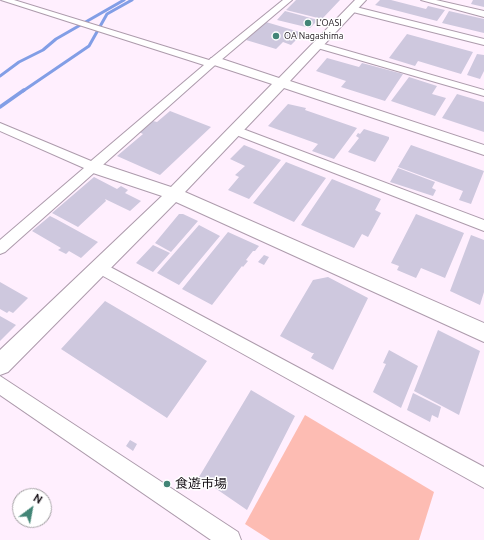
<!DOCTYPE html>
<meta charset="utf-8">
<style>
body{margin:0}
#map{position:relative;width:484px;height:540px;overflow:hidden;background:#ffeffe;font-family:Ubuntu,sans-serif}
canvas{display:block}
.north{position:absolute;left:12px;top:488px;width:40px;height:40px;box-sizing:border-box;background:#fff;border:1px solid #a3a0a3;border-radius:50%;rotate:32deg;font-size:11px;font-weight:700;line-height:16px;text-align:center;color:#181218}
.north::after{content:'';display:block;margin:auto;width:14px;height:18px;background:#428576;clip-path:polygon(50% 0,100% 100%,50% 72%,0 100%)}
</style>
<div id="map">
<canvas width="484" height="540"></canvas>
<div class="north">N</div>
</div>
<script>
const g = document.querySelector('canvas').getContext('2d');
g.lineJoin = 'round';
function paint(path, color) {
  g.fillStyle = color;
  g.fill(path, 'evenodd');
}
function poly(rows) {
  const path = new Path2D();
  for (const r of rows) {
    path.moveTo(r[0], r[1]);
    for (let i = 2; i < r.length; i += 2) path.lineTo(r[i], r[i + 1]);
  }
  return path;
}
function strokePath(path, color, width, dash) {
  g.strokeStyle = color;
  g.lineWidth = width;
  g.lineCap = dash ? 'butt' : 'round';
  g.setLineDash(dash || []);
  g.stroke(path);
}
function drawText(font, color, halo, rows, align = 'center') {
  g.font = font + ' Ubuntu,"Noto Sans JP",sans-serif';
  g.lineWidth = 3;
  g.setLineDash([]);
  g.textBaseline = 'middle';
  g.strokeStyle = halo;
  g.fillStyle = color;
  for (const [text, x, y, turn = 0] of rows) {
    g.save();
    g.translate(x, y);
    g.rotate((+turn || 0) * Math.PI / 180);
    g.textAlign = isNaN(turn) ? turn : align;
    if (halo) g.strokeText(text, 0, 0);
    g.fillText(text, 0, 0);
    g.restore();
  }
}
const green = poly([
 [305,415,434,492,419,540,270,540,245,524]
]);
const streamFar1 = poly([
 [0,76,19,62,43,50,56,39,124,0],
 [23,91,89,46,107,14,132,0]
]);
const stream = poly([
 [0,107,24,90]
]);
const building = poly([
 [296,0,340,0,322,19,286,10],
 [380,0,391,0,426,9,428,6,445,10,437,21,375,5],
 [473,0,484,0,484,7,471,4],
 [285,11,318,20,310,28,277,20],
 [449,11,484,19,484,33,442,23],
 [266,22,303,33,291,45,283,42,276,49,246,40],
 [407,34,473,52,461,74,418,61,415,66,389,58],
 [477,54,484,55,484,71,480,79,467,75],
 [327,58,359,67,362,63,403,74,385,101,341,87,346,81,316,71],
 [409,77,437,86,432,94,446,98,435,116,391,101],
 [457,94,484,102,484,132,442,118],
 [288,104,306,108,305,110,357,128,334,159,312,151,318,144,268,126],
 [170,111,211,127,160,175,117,156,143,134,139,132,153,121,157,122],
 [364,129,389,137,389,139,375,162,348,152,359,138,356,136,358,133,360,134],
 [244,145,281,160,249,199,228,190,239,177,235,175,245,166,230,159],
 [411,145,484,171,471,204,459,200,463,191,398,167],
 [286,162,326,178,294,222,253,203],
 [398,168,435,182,432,188,436,190,433,196,390,182],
 [94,177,117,189,121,186,128,190,125,193,141,201,130,211,105,199,106,201,78,227,52,213],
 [332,179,381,199,375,210,381,213,368,237,362,234,354,248,301,225],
 [179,214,183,214,198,221,171,252,155,243],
 [416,214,464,233,445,278,421,268,416,278,397,270,399,266,391,263],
 [50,216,56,219,98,242,81,258,69,251,66,254,58,250,61,248,32,231],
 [199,225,220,236,179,285,157,273],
 [228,232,259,246,255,251,253,251,246,260,248,261,243,267,242,266,212,305,182,289],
 [471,235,484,240,484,292,480,305,450,291],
 [153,245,170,253,153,272,136,263],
 [264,255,269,257,264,265,258,262],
 [328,277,368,298,333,370,311,358,314,353,312,353,280,336,313,280],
 [0,282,28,298,13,313,9,311,7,313,0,309],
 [105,301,207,361,167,418,61,349],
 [0,316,16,325,0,341],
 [438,330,480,351,459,415,414,391],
 [389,350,418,366,401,408,373,392,386,364,383,363],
 [251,390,295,416,247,510,199,477],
 [413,393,441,407,438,418,432,415,430,422,407,410],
 [130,440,137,444,133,451,126,446]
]);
const minor = poly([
 [1,0,14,0,209,60,283,0,292,0,214,66,5,252,0,254,0,240,84,168,0,131,0,123,91,161,204,65,1,0],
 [421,0,436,0,484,11,484,17,421,0],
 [352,6,484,39,484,45,349,11,348,9,352,6],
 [317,42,484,90,484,96,314,47,312,45,317,42],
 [235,126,484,220,484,231,231,133,229,130,235,126],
 [99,261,484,467,484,488,94,271,92,267,94,263,99,261],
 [0,376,238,532,241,540,211,540,0,395,0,376]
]);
const tertiary = poly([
 [355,0,366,0,290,81,484,145,484,155,284,88,185,192,484,323,484,342,176,202,8,372,0,375,0,350,162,196,87,171,85,167,87,163,93,162,99,163,171,187,272,84,211,64,209,61,211,58,219,58,279,78,355,0]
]);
const markers = [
 [308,23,4,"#428576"],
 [276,36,4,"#428576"],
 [167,484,4,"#428576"]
];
const farPoinames = [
 ["L’OASI",316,23],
 ["OA Nagashima",284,36]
];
const nearPoinames = [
 ["食遊市場",175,484]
];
paint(green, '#fdbcb3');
strokePath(streamFar1, '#829ee6', 3);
strokePath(stream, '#829ee6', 3.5);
paint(building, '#cec8de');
strokePath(minor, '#ad9bac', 2);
strokePath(tertiary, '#ad9bac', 2);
paint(minor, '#fff');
paint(tertiary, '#fff');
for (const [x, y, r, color] of markers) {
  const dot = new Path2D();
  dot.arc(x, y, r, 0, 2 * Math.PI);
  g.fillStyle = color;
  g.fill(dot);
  strokePath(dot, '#fff', 1.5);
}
drawText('9px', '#181218', '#fff', farPoinames, 'left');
drawText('13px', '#181218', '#fff', nearPoinames, 'left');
</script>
